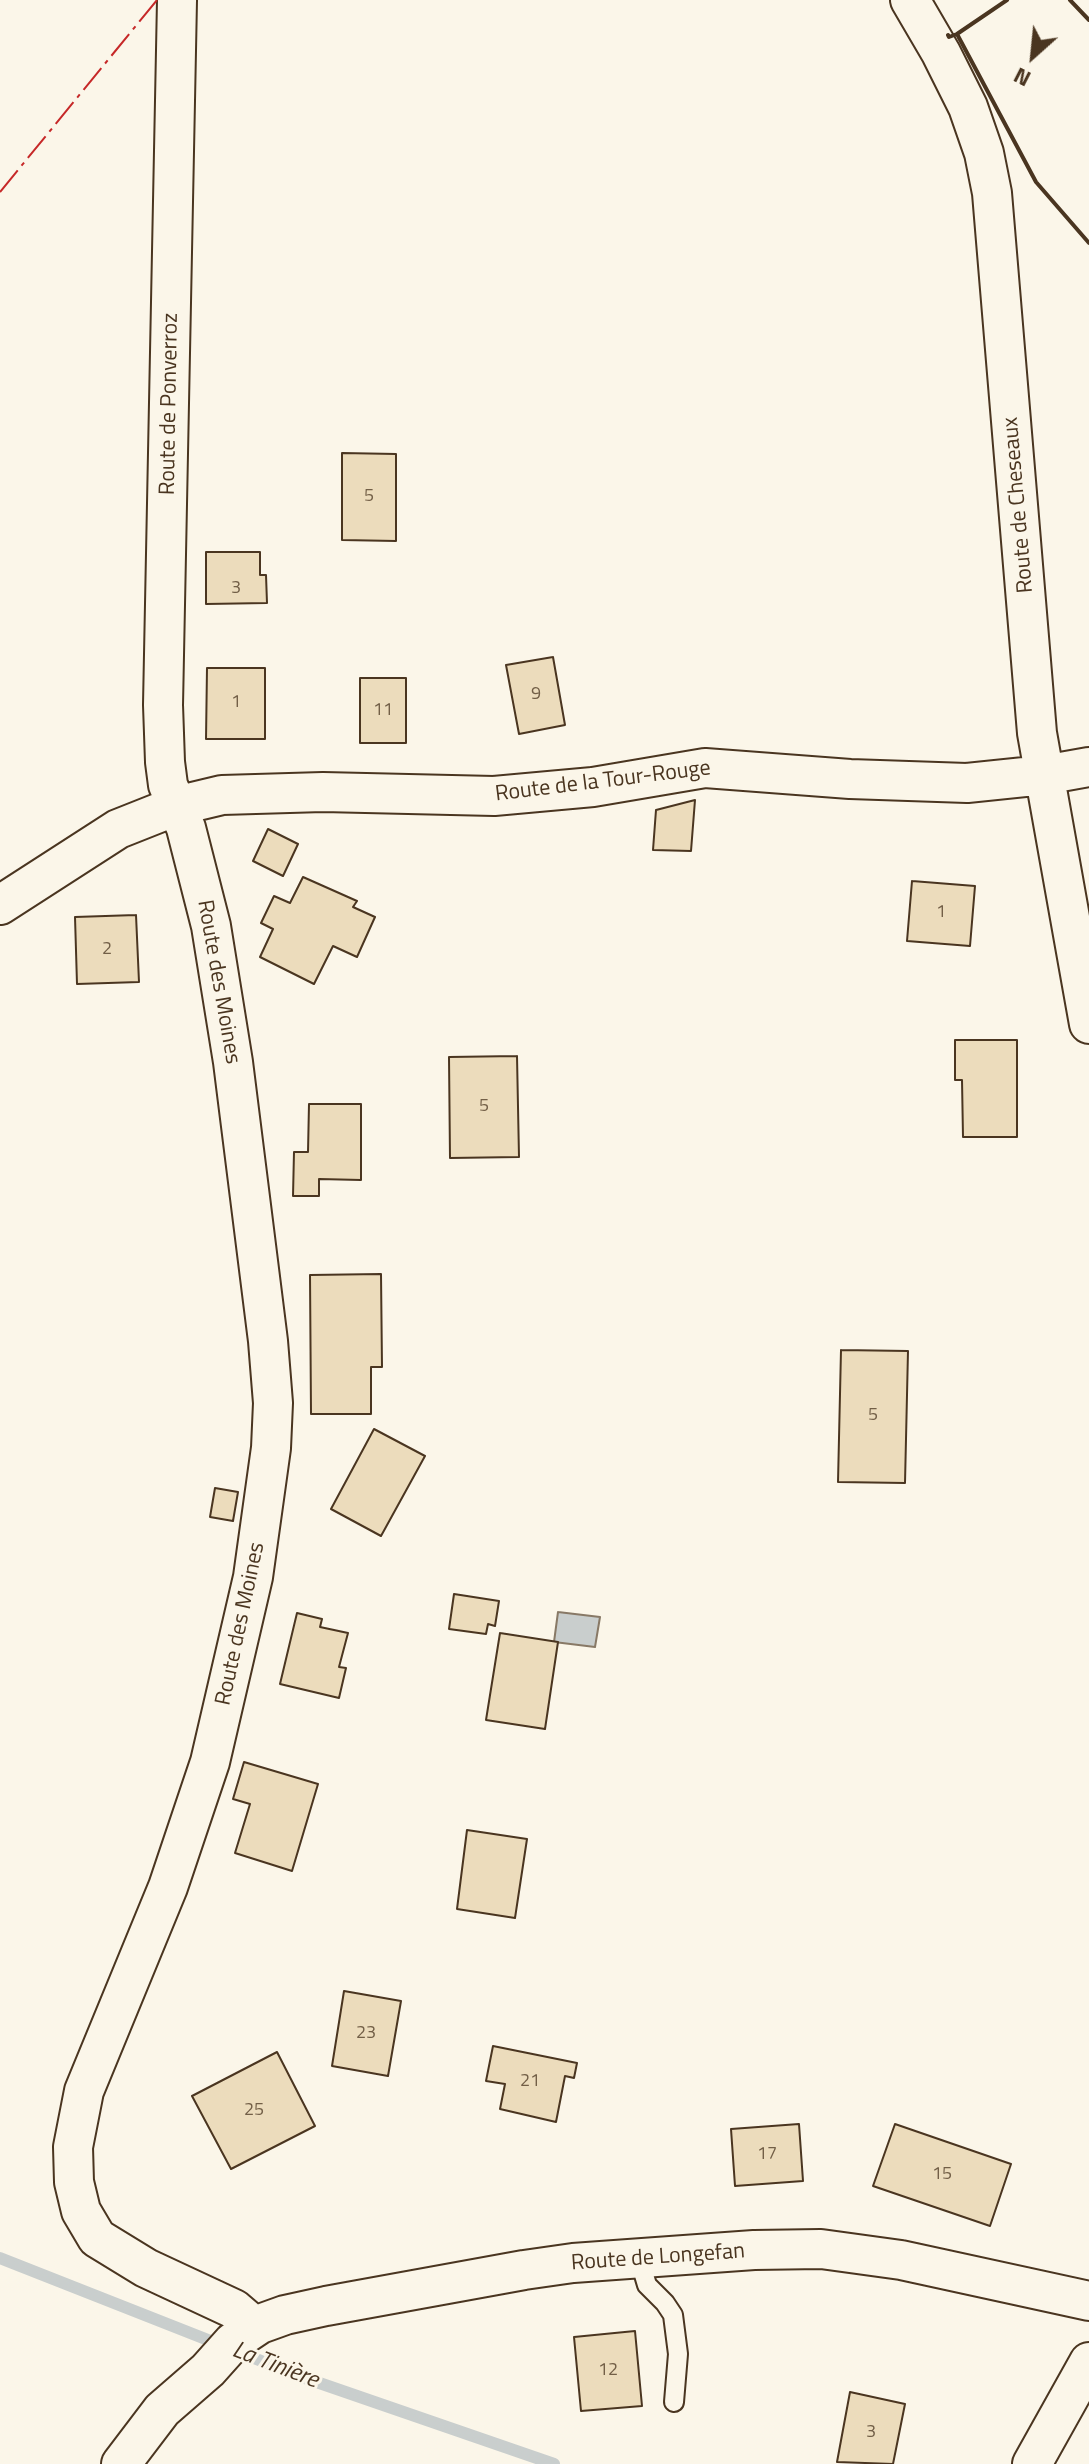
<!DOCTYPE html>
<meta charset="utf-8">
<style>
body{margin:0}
#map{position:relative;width:1089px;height:2464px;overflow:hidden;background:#fbf6e9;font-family:"Titillium Web",sans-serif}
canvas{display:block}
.north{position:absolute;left:993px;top:16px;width:80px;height:80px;-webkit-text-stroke:6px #fbf6e9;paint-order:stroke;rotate:207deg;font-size:22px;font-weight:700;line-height:32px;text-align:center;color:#4a3520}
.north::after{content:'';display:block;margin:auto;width:28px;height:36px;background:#4a3520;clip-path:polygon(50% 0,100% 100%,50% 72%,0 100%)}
</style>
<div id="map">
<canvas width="1089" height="2464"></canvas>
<div class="north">N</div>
</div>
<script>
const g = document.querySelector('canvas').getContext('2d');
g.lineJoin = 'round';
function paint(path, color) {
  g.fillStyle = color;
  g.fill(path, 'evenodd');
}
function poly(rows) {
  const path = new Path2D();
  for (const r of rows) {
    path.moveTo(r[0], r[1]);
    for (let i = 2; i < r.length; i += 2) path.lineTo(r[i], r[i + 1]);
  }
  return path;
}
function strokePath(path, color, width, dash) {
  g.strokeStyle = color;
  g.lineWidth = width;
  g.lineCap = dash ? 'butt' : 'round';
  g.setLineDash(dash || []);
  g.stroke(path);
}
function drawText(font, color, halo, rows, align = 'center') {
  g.font = font + ' "Titillium Web",sans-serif';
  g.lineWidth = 6;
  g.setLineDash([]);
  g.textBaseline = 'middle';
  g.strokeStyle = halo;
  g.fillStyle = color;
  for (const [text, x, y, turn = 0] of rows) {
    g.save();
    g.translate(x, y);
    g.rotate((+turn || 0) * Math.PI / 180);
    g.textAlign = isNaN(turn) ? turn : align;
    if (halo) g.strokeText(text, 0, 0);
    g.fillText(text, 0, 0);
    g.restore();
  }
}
const water = poly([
 [558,1612,600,1617,595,1647,554,1642,558,1612]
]);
const stream = poly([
 [0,2258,302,2377,554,2464]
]);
const building = poly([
 [342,453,396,454,396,541,342,540,342,453],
 [206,552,260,552,260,575,266,575,267,603,206,604,206,552],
 [553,657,565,725,519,734,506,665,553,657],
 [207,668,265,668,265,739,206,739,207,668],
 [360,678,406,678,406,743,360,743,360,678],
 [695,800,691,851,653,850,656,810,695,800],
 [268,829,298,844,283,876,253,861,268,829],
 [303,877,357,901,353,907,375,917,357,957,333,946,314,984,260,957,273,929,261,923,274,896,290,903,303,877],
 [912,881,975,886,970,946,907,941,912,881],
 [136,915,139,982,77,984,75,917,136,915],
 [955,1040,1017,1040,1017,1137,963,1137,962,1080,955,1080,955,1040],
 [517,1056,519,1157,450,1158,449,1057,517,1056],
 [309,1104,361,1104,361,1180,319,1179,319,1196,293,1196,294,1152,308,1152,309,1104],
 [381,1274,382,1367,371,1367,371,1414,311,1414,310,1275,381,1274],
 [841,1350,908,1351,905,1483,838,1482,841,1350],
 [374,1429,425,1456,381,1536,331,1509,374,1429],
 [215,1488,238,1492,233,1521,210,1517,215,1488],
 [454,1594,499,1601,495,1626,488,1624,486,1634,449,1629,454,1594],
 [297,1613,322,1619,320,1627,348,1633,339,1667,346,1668,339,1698,280,1684,297,1613],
 [500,1633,558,1642,545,1729,486,1720,500,1633],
 [244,1762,318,1784,292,1871,235,1853,250,1804,233,1799,244,1762],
 [467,1830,527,1839,515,1918,457,1909,467,1830],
 [344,1991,401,2001,388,2076,332,2066,344,1991],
 [493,2046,577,2063,574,2078,565,2076,556,2122,500,2109,505,2084,486,2081,493,2046],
 [277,2052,315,2126,231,2169,192,2096,277,2052],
 [799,2124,803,2181,735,2186,731,2129,799,2124],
 [895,2124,1011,2164,990,2226,873,2186,895,2124],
 [635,2331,642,2406,581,2411,574,2337,635,2331],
 [850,2392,905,2404,893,2464,837,2462,850,2392]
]);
const service = poly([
 [639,2258,647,2285,665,2303,673,2315,678,2354,674,2402]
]);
const minor = poly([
 [177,0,163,705,165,762,168,785,186,828,211,926,233,1062,268,1341,273,1403,271,1448,253,1577,210,1762,168,1887,84,2091,73,2147,74,2182,81,2211,97,2238,146,2268,234,2309,255,2327],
 [910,0,941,53,968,107,984,153,992,193,1037,733,1089,1024],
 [0,905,118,829,176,806,222,795,323,792,494,796,593,787,705,768,850,779,967,783,1044,775,1089,767],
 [121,2464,162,2410,208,2370,233,2342,260,2324,285,2315,326,2306,524,2270,573,2263,754,2250,821,2249,901,2260,1089,2301],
 [1032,2464,1089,2362]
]);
const wall = poly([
 [1070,0,1089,20],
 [957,34,1007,0],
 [948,35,949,37,957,34,1036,182,1089,243]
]);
const power = poly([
 [0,192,157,0]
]);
const numberNames = [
 ["5",369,497],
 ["3",236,589],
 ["9",536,695],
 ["1",236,703],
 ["11",383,711],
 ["1",941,913],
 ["2",107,950],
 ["5",484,1107],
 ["5",873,1416],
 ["23",366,2034],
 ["21",530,2082],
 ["25",254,2111],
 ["17",767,2155],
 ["15",942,2175],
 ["12",608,2371],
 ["3",871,2433]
];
const streetNames = [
 ["Route de Ponverroz",170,404,-89],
 ["Route de Cheseaux",1019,505,-95],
 ["Route de la Tour-Rouge",603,782,-7],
 ["Route des Moines",218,982,80],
 ["Route des Moines",241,1624,-78],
 ["Route de Longefan",658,2258,-4]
];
const waterNames = [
 ["La Tinière",275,2366,21]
];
paint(water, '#c9cecd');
strokePath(water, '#887966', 2);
strokePath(stream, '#c9cecd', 12);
paint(building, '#ecdcbc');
strokePath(building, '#4a3520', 2);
strokePath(service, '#4a3520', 22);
strokePath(minor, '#4a3520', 42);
strokePath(service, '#fbf6e9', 18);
strokePath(minor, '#fbf6e9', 38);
strokePath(wall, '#4a3520', 4);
strokePath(power, '#c62828', 2, [28, 6, 4, 6]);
drawText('18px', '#725f47', null, numberNames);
drawText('22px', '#4a3520', '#fbf6e9', streetNames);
drawText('italic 24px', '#4a3520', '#fbf6e9', waterNames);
</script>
